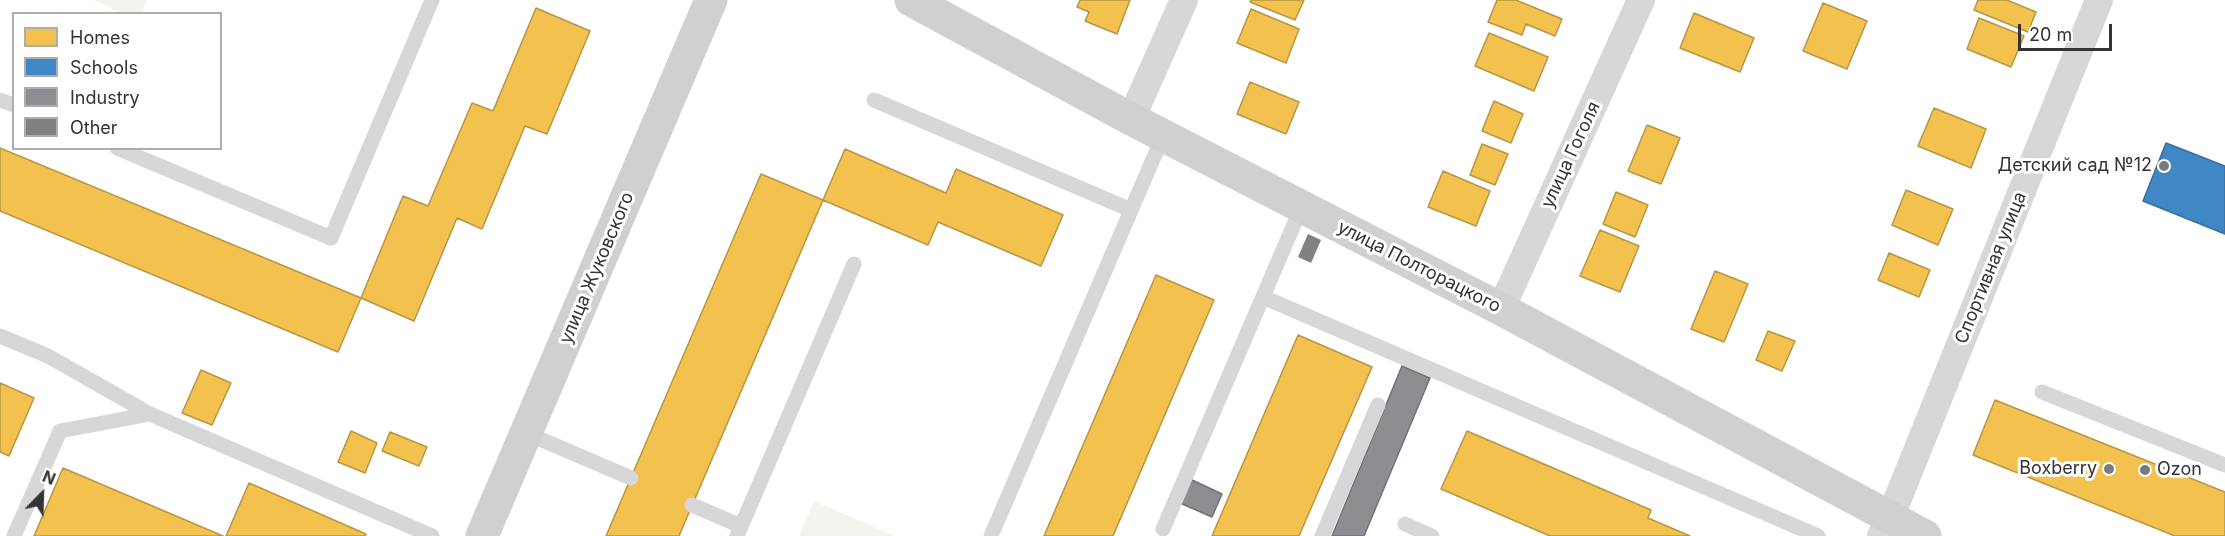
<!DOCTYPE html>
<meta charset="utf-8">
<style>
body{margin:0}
#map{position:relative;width:2225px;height:536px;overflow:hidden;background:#fff;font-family:Inter,sans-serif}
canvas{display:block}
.legend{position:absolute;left:12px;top:12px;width:210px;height:138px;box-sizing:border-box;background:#fff;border:2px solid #adadad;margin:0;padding:8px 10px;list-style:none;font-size:18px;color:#333}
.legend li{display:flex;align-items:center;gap:12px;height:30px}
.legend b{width:30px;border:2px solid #adadad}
.north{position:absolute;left:12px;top:464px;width:60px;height:60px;-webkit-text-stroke:4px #fff;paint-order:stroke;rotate:23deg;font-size:16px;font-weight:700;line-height:24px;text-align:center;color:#333}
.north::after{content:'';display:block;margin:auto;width:21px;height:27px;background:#333;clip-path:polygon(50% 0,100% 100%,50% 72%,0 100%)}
.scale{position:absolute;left:2018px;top:24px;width:94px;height:27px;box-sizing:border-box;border:3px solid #333;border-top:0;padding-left:8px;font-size:18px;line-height:21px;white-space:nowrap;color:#333;-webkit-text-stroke:4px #fff;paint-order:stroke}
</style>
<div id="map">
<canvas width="2225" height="536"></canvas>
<ul class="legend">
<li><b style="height:16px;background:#f2c14e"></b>Homes</li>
<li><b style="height:16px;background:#3f88c5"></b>Schools</li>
<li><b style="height:16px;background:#8d8d92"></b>Industry</li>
<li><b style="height:16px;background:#818181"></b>Other</li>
</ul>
<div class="north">N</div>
<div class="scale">20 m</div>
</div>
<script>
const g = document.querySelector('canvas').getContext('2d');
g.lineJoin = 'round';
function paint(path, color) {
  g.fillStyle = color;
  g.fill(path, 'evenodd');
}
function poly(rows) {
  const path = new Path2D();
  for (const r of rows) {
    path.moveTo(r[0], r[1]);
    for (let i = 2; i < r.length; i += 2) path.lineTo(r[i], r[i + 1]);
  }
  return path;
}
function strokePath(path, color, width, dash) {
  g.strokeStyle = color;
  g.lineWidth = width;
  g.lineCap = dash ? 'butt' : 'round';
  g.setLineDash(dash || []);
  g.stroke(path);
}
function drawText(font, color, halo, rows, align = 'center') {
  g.font = font + ' Inter,sans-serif';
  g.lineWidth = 6;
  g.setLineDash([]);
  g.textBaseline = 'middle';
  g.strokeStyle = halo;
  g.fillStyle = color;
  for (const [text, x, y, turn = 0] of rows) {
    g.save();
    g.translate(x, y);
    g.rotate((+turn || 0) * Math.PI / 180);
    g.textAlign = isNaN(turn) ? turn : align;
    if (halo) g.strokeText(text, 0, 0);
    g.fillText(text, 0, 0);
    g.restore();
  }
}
const green = poly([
 [93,0,147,0,142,13,124,14],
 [814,501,895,536,799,536]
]);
const homes = poly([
 [1080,0,1130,0,1117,34,1085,21,1089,12,1077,7,1080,0],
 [1251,0,1304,0,1295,20,1250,2,1251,0],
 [1497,0,1516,0,1562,19,1555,36,1526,24,1522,35,1488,22,1497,0],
 [1978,0,2007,0,2036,12,2028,32,1974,10,1978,0],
 [1823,3,1867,21,1847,69,1803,51,1823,3],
 [536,8,590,31,547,134,525,126,482,229,457,218,414,321,361,298,403,196,428,206,472,103,493,111,536,8],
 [1251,9,1299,29,1286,63,1237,43,1251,9],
 [1694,13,1754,38,1740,72,1680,48,1694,13],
 [1979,18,2024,36,2011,67,1967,49,1979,18],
 [1489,33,1548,57,1534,91,1475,66,1489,33],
 [1250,82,1299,102,1286,134,1237,114,1250,82],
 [1494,101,1523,114,1511,143,1482,131,1494,101],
 [1934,108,1986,129,1971,168,1918,146,1934,108],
 [1647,125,1680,138,1661,184,1628,171,1647,125],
 [1482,144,1508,154,1495,185,1470,175,1482,144],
 [0,148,361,298,338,352,0,211,0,148],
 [845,149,946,193,956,169,1063,215,1041,266,938,222,928,245,823,200,845,149],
 [1443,171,1490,191,1476,226,1428,207,1443,171],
 [761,174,823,200,679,536,606,536,761,174],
 [1906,190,1953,209,1938,245,1892,225,1906,190],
 [1616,192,1648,205,1635,237,1603,224,1616,192],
 [1600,230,1639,246,1620,292,1580,276,1600,230],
 [1889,253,1930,270,1919,297,1878,280,1889,253],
 [1715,271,1748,284,1724,342,1691,329,1715,271],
 [1156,275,1214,300,1113,536,1044,536,1156,275],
 [1768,331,1795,341,1782,371,1756,360,1768,331],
 [1298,335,1372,367,1299,536,1212,536,1298,335],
 [201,370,231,383,212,425,182,413,201,370],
 [0,383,34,398,9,456,0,452,0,383],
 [1995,400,2225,492,2225,536,2175,536,1973,455,1995,400],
 [351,431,377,443,365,473,338,462,351,431],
 [1467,431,1651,510,1648,518,1690,536,1550,536,1441,489,1467,431],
 [390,432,427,447,419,466,382,451,390,432],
 [63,468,223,536,34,536,63,468],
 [249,483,366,534,365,536,226,536,249,483]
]);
const schools = poly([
 [2166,143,2225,166,2225,234,2143,201,2166,143]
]);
const industry = poly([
 [1402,366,1430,378,1364,536,1332,536,1402,366],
 [1190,479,1222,494,1212,517,1180,503,1190,479]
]);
const building = poly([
 [1308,234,1321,240,1311,263,1298,257]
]);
const lane = poly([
 [0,100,14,105],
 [874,100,1131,210],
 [117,148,331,238,432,0],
 [1263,297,1818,536],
 [0,336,48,356,150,414],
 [2042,392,2225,465],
 [526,433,631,478],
 [692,505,741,526],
 [1405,524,1432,536],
 [1163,529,1302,206],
 [14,536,60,431,150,414,432,536],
 [737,536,854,264],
 [991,536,1163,136],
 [1322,536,1378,405]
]);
const street = poly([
 [1131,119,1184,0],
 [1501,309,1641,0],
 [1881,536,1890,518,2099,0]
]);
const secondary = poly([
 [911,0,1131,119,1501,309,1925,536],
 [482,536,711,0]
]);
const markers = [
 [2164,166,6,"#7a7a7a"],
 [2109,469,6,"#7a7a7a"],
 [2145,470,6,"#7a7a7a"]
];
const streetNames = [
 ["улица Гоголя",1571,155,-65],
 ["улица Полторацкого",1419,267,27],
 ["улица Жуковского",597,268,-67],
 ["Спортивная улица",1991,268,-68]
];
const poiNames = [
 ["Детский сад №12",2152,166],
 ["Boxberry",2097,469],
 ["Ozon",2157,470,"left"]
];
paint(green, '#f1f5ed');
paint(homes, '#f2c14e');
strokePath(homes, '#b99646', 1.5);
paint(schools, '#3f88c5');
strokePath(schools, '#3b6e99', 1.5);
paint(industry, '#8d8d92');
strokePath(industry, '#727276', 1.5);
paint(building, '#818181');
strokePath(lane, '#d7d7d7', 15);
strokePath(street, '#d7d7d7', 28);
strokePath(secondary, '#d0d0d0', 33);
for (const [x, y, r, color] of markers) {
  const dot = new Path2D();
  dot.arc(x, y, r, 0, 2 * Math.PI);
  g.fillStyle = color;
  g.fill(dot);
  strokePath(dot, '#fff', 2);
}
drawText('18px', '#333', '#fff', streetNames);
drawText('18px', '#333', '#fff', poiNames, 'right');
</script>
